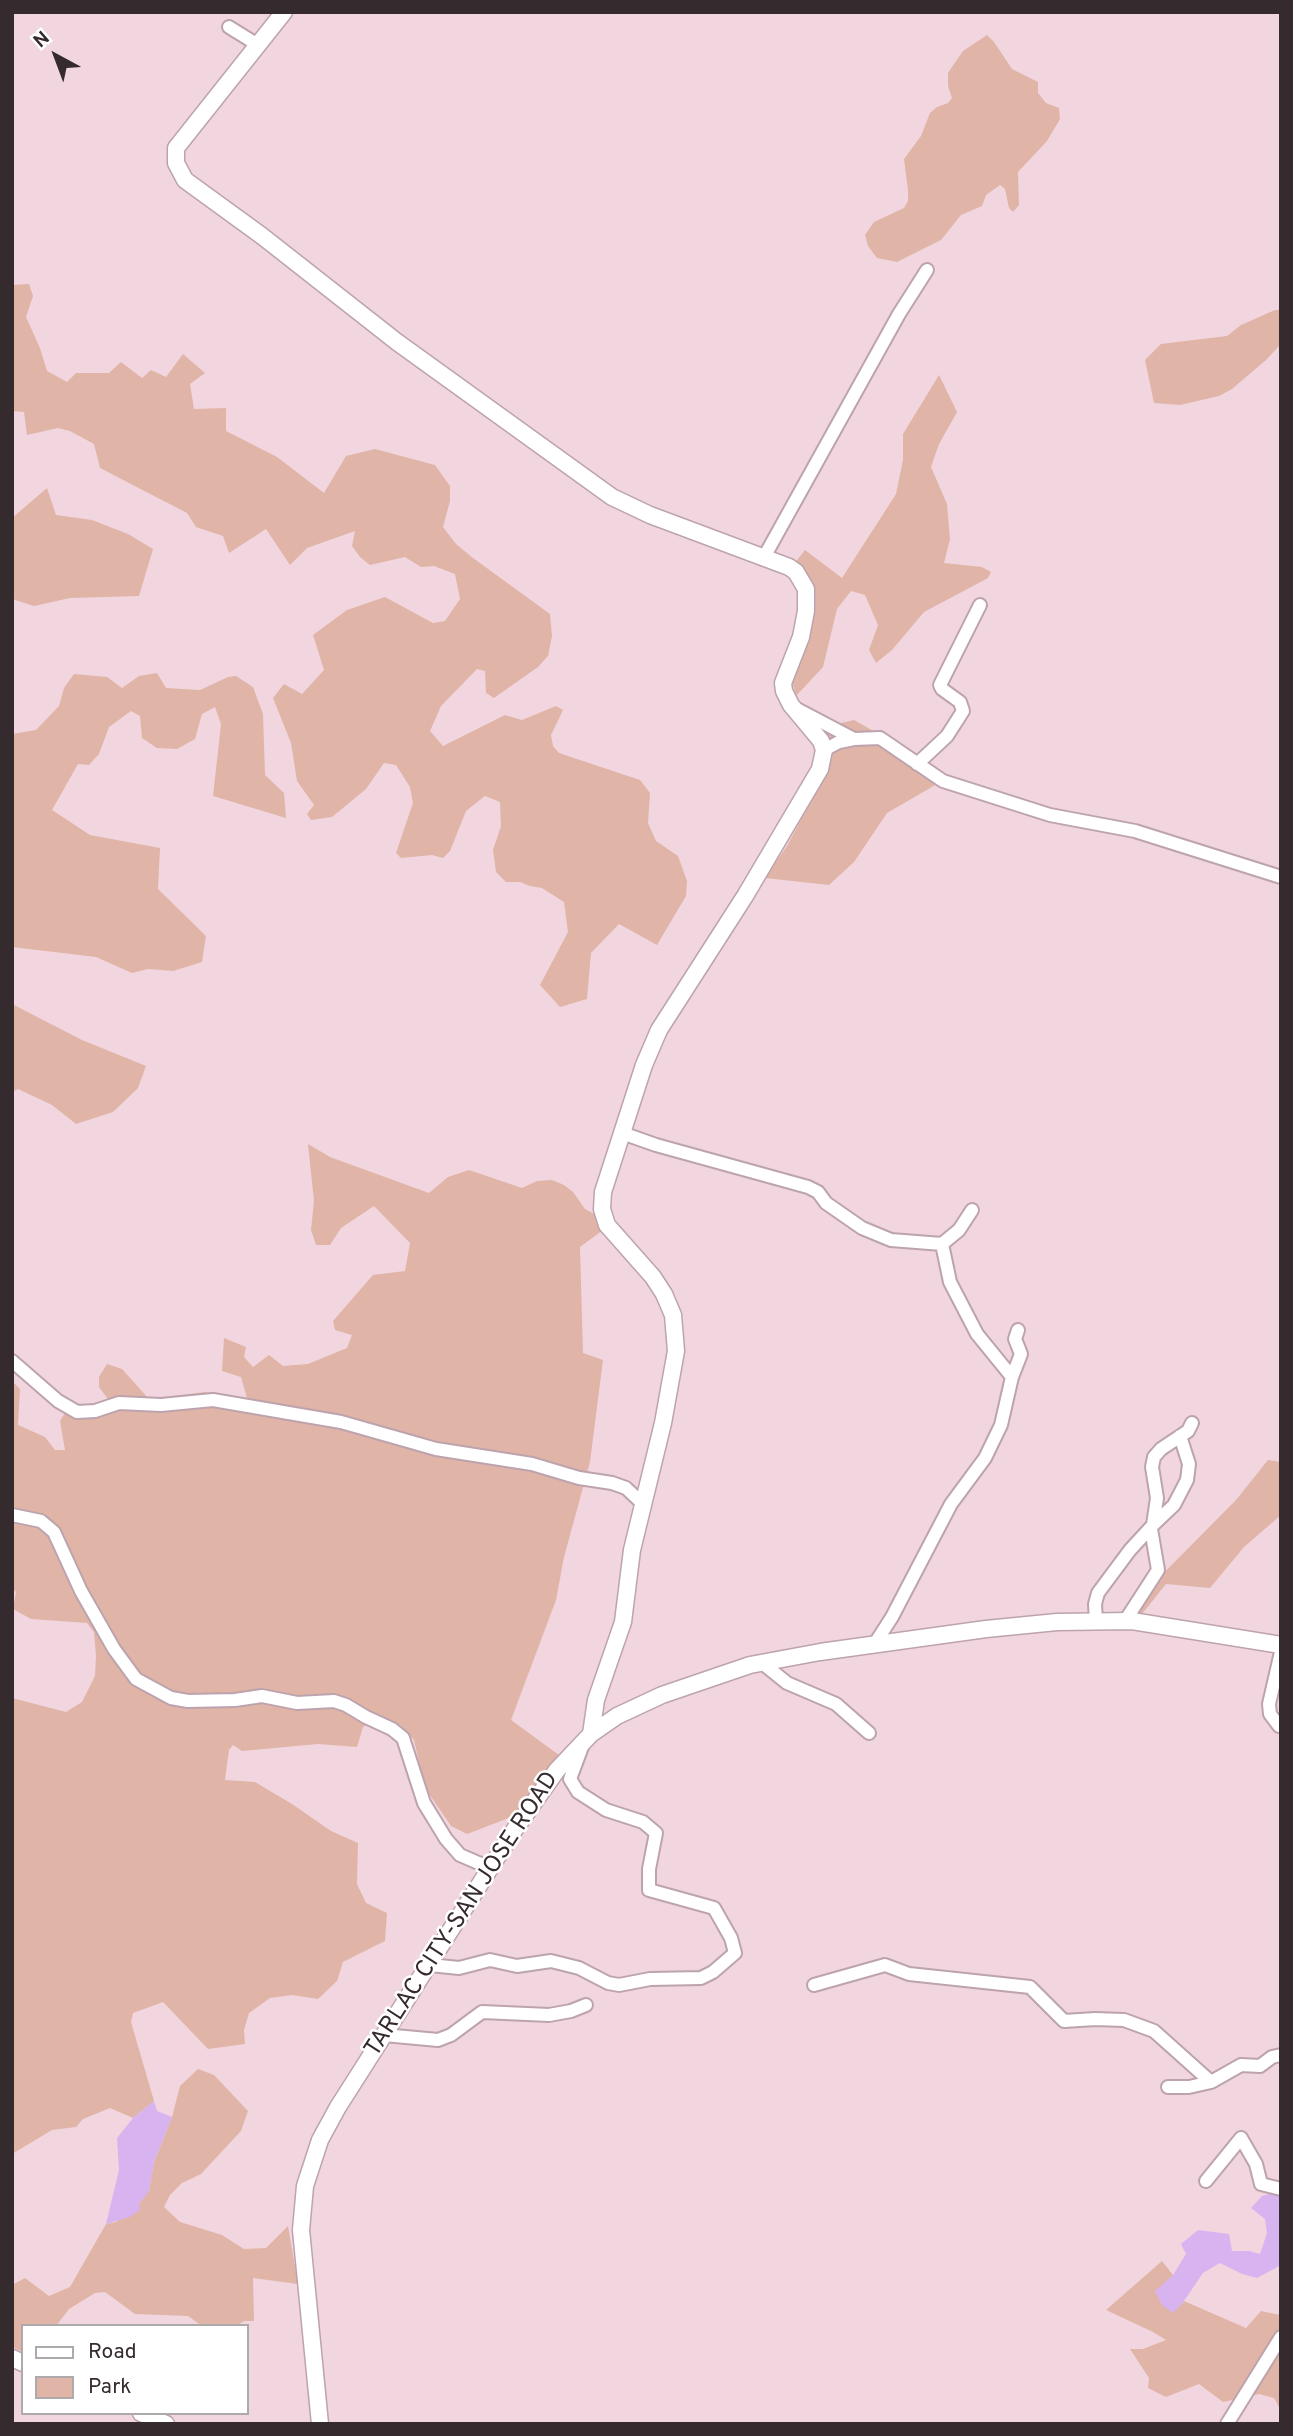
<!DOCTYPE html>
<style>
body{margin:0}
#map{position:relative;width:1293px;height:2436px;overflow:hidden;background:#f1d6df;font-family:Overpass,sans-serif}
canvas{display:block}
.frame{position:absolute;inset:0;border:14px solid #352a2e;pointer-events:none}
.legend{position:absolute;left:21px;top:2324px;width:228px;height:91px;box-sizing:border-box;background:#fff;border:2px solid #aeaaab;margin:0;padding:9px 12px;list-style:none;font-size:21px;color:#352a2e}
.legend li{display:flex;align-items:center;gap:14px;height:35px}
.legend b{width:35px;border:2px solid #aeaaab}
.north{position:absolute;left:21px;top:21px;width:70px;height:70px;-webkit-text-stroke:5px #fff;paint-order:stroke;rotate:319deg;font-size:19px;font-weight:700;line-height:28px;text-align:center;color:#352a2e}
.north::after{content:'';display:block;margin:auto;width:24px;height:32px;background:#352a2e;clip-path:polygon(50% 0,100% 100%,50% 72%,0 100%)}
</style>
<div id="map">
<canvas width="1293" height="2436"></canvas>
<div class="frame"></div>
<ul class="legend">
<li><b style="height:9px;background:#fff"></b>Road</li>
<li><b style="height:19px;background:#e0b4a6"></b>Park</li>
</ul>
<div class="north">N</div>
</div>
<script>
const g = document.querySelector('canvas').getContext('2d');
g.lineJoin = 'round';
function paint(path, color) {
  g.fillStyle = color;
  g.fill(path, 'evenodd');
}
function poly(rows) {
  const path = new Path2D();
  for (const r of rows) {
    path.moveTo(r[0], r[1]);
    for (let i = 2; i < r.length; i += 2) path.lineTo(r[i], r[i + 1]);
  }
  return path;
}
function strokePath(path, color, width, dash) {
  g.strokeStyle = color;
  g.lineWidth = width;
  g.lineCap = dash ? 'butt' : 'round';
  g.setLineDash(dash || []);
  g.stroke(path);
}
function drawText(font, color, halo, rows, align = 'center') {
  g.font = font + ' Overpass,sans-serif';
  g.lineWidth = 5;
  g.setLineDash([]);
  g.textBaseline = 'middle';
  g.strokeStyle = halo;
  g.fillStyle = color;
  for (const [text, x, y, turn = 0] of rows) {
    g.save();
    g.translate(x, y);
    g.rotate((+turn || 0) * Math.PI / 180);
    g.textAlign = isNaN(turn) ? turn : align;
    if (halo) g.strokeText(text, 0, 0);
    g.fillText(text, 0, 0);
    g.restore();
  }
}
const green = poly([
 [987,35,994,42,1012,69,1038,82,1038,93,1046,103,1059,108,1060,119,1047,141,1018,172,1019,205,1013,212,1009,208,1005,189,1000,185,986,195,982,206,961,215,941,240,897,262,877,258,868,246,865,235,874,222,904,208,908,201,908,190,904,159,921,136,930,113,937,107,948,103,952,98,948,86,948,73,954,64,963,51],
 [29,284,33,296,26,317,40,348,47,371,67,382,76,373,109,373,121,362,142,378,151,370,166,377,183,354,205,373,190,384,194,409,226,408,226,431,277,457,324,493,346,456,375,449,435,465,450,486,450,501,443,527,456,544,473,558,550,614,552,636,548,656,538,667,494,698,486,693,485,671,477,669,441,706,430,731,443,746,505,715,522,720,556,706,563,710,551,735,553,746,559,753,640,780,650,793,648,823,656,841,678,856,687,881,686,896,657,945,619,924,591,953,587,999,560,1007,540,985,568,932,564,902,542,888,530,886,520,882,506,882,496,872,493,850,501,826,500,802,485,796,466,811,450,851,443,858,432,855,401,858,396,853,413,803,410,787,396,765,384,763,366,789,332,817,311,820,307,814,314,805,297,781,291,743,273,698,284,684,302,694,324,670,313,635,347,610,385,597,433,623,445,621,460,599,455,574,434,566,421,567,405,557,370,565,360,557,352,546,355,531,307,548,290,565,266,529,229,553,223,536,196,527,187,513,100,468,94,444,70,431,58,428,27,435,24,412,12,411,12,285],
 [1275,310,1281,310,1281,344,1266,360,1232,389,1219,396,1180,405,1154,403,1145,360,1161,344,1227,336,1241,325],
 [939,375,957,412,939,444,931,467,947,504,950,539,944,563,982,567,991,572,988,578,924,612,892,650,876,663,869,650,878,625,865,595,851,591,837,609,823,667,796,696,792,681,807,633,794,564,805,550,842,578,896,494,903,460,903,434],
 [47,488,56,515,92,520,128,534,153,549,139,596,70,598,34,606,12,599,12,518],
 [157,673,166,688,200,690,228,677,236,676,253,687,263,714,265,775,284,793,286,818,213,796,221,724,215,707,202,714,195,739,177,749,157,748,142,738,140,716,131,711,109,727,99,754,89,765,78,764,52,810,90,835,160,848,158,889,206,936,202,962,173,971,148,969,132,973,96,957,12,947,12,734,36,730,59,706,64,688,74,674,107,677,122,688,139,676],
 [854,720,877,733,937,784,887,813,854,862,829,885,765,878,787,846,827,771,820,728],
 [12,1004,82,1040,146,1066,138,1088,113,1112,76,1124,52,1105,18,1089,12,1092],
 [308,1144,330,1157,429,1193,448,1177,469,1170,522,1188,537,1181,552,1180,564,1185,573,1192,585,1209,598,1216,603,1230,580,1247,583,1353,603,1360,590,1462,564,1557,556,1600,511,1720,559,1755,514,1816,467,1834,451,1826,425,1788,414,1740,401,1726,378,1717,363,1727,357,1747,318,1744,242,1751,233,1745,229,1750,225,1780,255,1782,292,1804,331,1831,358,1843,357,1884,366,1903,387,1913,385,1941,343,1962,337,1981,318,1999,292,1995,270,1998,249,2013,244,2030,245,2044,208,2049,163,2002,133,2013,131,2022,154,2101,133,2118,110,2108,83,2119,76,2127,52,2130,12,2154,12,1698,66,1712,82,1702,95,1676,96,1656,94,1632,87,1623,31,1619,13,1609,16,1592,12,1588,12,1381,20,1389,18,1425,45,1437,55,1450,65,1450,60,1421,69,1406,110,1402,99,1387,99,1377,107,1364,122,1369,149,1399,205,1392,247,1398,241,1377,222,1371,224,1338,246,1347,244,1357,253,1367,269,1355,283,1366,308,1364,347,1348,352,1335,335,1330,333,1321,373,1275,405,1271,410,1243,374,1206,341,1228,330,1245,316,1245,311,1230,314,1201],
 [1268,1460,1281,1462,1281,1515,1244,1547,1210,1588,1166,1584,1142,1614,1125,1612,1236,1500],
 [198,2069,214,2075,248,2111,241,2131,201,2174,182,2183,170,2195,164,2207,180,2222,222,2235,244,2249,266,2248,288,2226,298,2284,253,2278,254,2321,244,2321,236,2326,202,2326,188,2316,135,2314,105,2292,95,2293,69,2309,56,2326,23,2326,23,2352,12,2347,12,2285,25,2278,49,2296,70,2287,106,2224,116,2222,139,2204,149,2190,154,2162,172,2117,180,2086],
 [1162,2261,1173,2275,1173,2312,1184,2301,1246,2328,1261,2311,1280,2315,1281,2411,1274,2398,1259,2394,1223,2402,1199,2384,1166,2397,1148,2388,1149,2378,1130,2349,1143,2349,1166,2340,1153,2332,1106,2310]
]);
const water = poly([
 [154,2101,157,2111,172,2117,154,2162,149,2191,139,2204,140,2210,130,2217,106,2224,119,2170,117,2138,133,2118],
 [1277,2192,1281,2197,1281,2265,1257,2278,1242,2274,1220,2263,1203,2273,1184,2301,1173,2313,1162,2305,1155,2291,1173,2275,1186,2254,1181,2244,1198,2230,1229,2234,1232,2251,1249,2251,1260,2254,1267,2233,1265,2219,1251,2208,1262,2196]
]);
const street = poly([
 [229,27,258,45],
 [763,559,899,314,927,270],
 [795,708,854,739],
 [824,750,839,742,854,739,880,738,943,781,1050,815,1135,831,1281,877],
 [917,764,947,736,963,711,960,702,942,689,940,685,980,605],
 [622,1133,656,1145,808,1187,818,1192,826,1203,862,1228,891,1240,942,1244,959,1230,972,1210],
 [942,1244,950,1282,977,1334,1012,1377],
 [12,1361,58,1401,77,1412,95,1411,119,1403,161,1405,213,1400,341,1422,436,1449,532,1464,579,1478,612,1483,626,1488,643,1504],
 [12,1515,41,1521,54,1532,81,1591,114,1649,136,1679,171,1698,188,1701,235,1700,262,1696,297,1703,334,1701,346,1705,366,1717,392,1729,403,1738,424,1803,446,1839,460,1855,490,1868],
 [1153,1525,1174,1505,1187,1480,1189,1464,1180,1436],
 [1096,1621,1095,1604,1098,1593,1130,1550,1153,1525,1157,1498,1152,1467,1154,1457,1161,1449,1188,1431,1192,1423],
 [1125,1621,1158,1570,1151,1529],
 [874,1645,892,1617,951,1504,985,1458,1001,1425,1012,1377,1021,1354,1015,1339,1018,1330],
 [761,1662,787,1683,836,1704,869,1733],
 [1279,1726,1270,1714,1269,1704,1281,1652],
 [430,1965,459,1968,490,1960,517,1966,551,1961,579,1968,608,1983,619,1985,650,1979,701,1978,713,1972,735,1953,731,1938,714,1908,649,1890,649,1869,656,1833,643,1822,606,1810,578,1792,570,1779,582,1747],
 [814,1985,885,1965,909,1974,1030,1987,1064,2021,1095,2019,1124,2020,1154,2031,1211,2082],
 [384,2035,438,2040,451,2035,482,2012,549,2015,571,2011,586,2005],
 [1168,2087,1189,2087,1211,2082,1241,2065,1260,2066,1272,2057,1281,2055],
 [1206,2181,1241,2138,1256,2164,1261,2184,1281,2189],
 [1227,2424,1281,2337]
]);
const secondary = poly([
 [284,12,176,148,176,163,185,180,262,236,397,342,612,497,650,515,789,567,796,572,806,589,806,611,801,637,783,683,784,691,791,705,821,741,824,750,820,769,745,896,659,1030,644,1065,603,1192,602,1209,607,1225,653,1277,664,1294,673,1315,676,1351,663,1423,632,1550,623,1622,596,1700,591,1734],
 [12,2358,23,2363],
 [141,2413,166,2424],
 [320,2424,301,2230,305,2186,320,2140,338,2107,515,1829,557,1770,591,1734,617,1716,662,1695,750,1665,820,1652,986,1629,1057,1622,1132,1621,1281,1645]
]);
const streetNames = [
 ["TARLAC CITY-SAN JOSE ROAD",463,1915,-57]
];
paint(green, '#e0b4a6');
paint(water, '#d7b4f0');
strokePath(street, '#bda3ad', 16);
strokePath(secondary, '#bda3ad', 19);
strokePath(street, '#fff', 12);
strokePath(secondary, '#fff', 16);
drawText('24px', '#352a2e', '#fff', streetNames);
</script>
